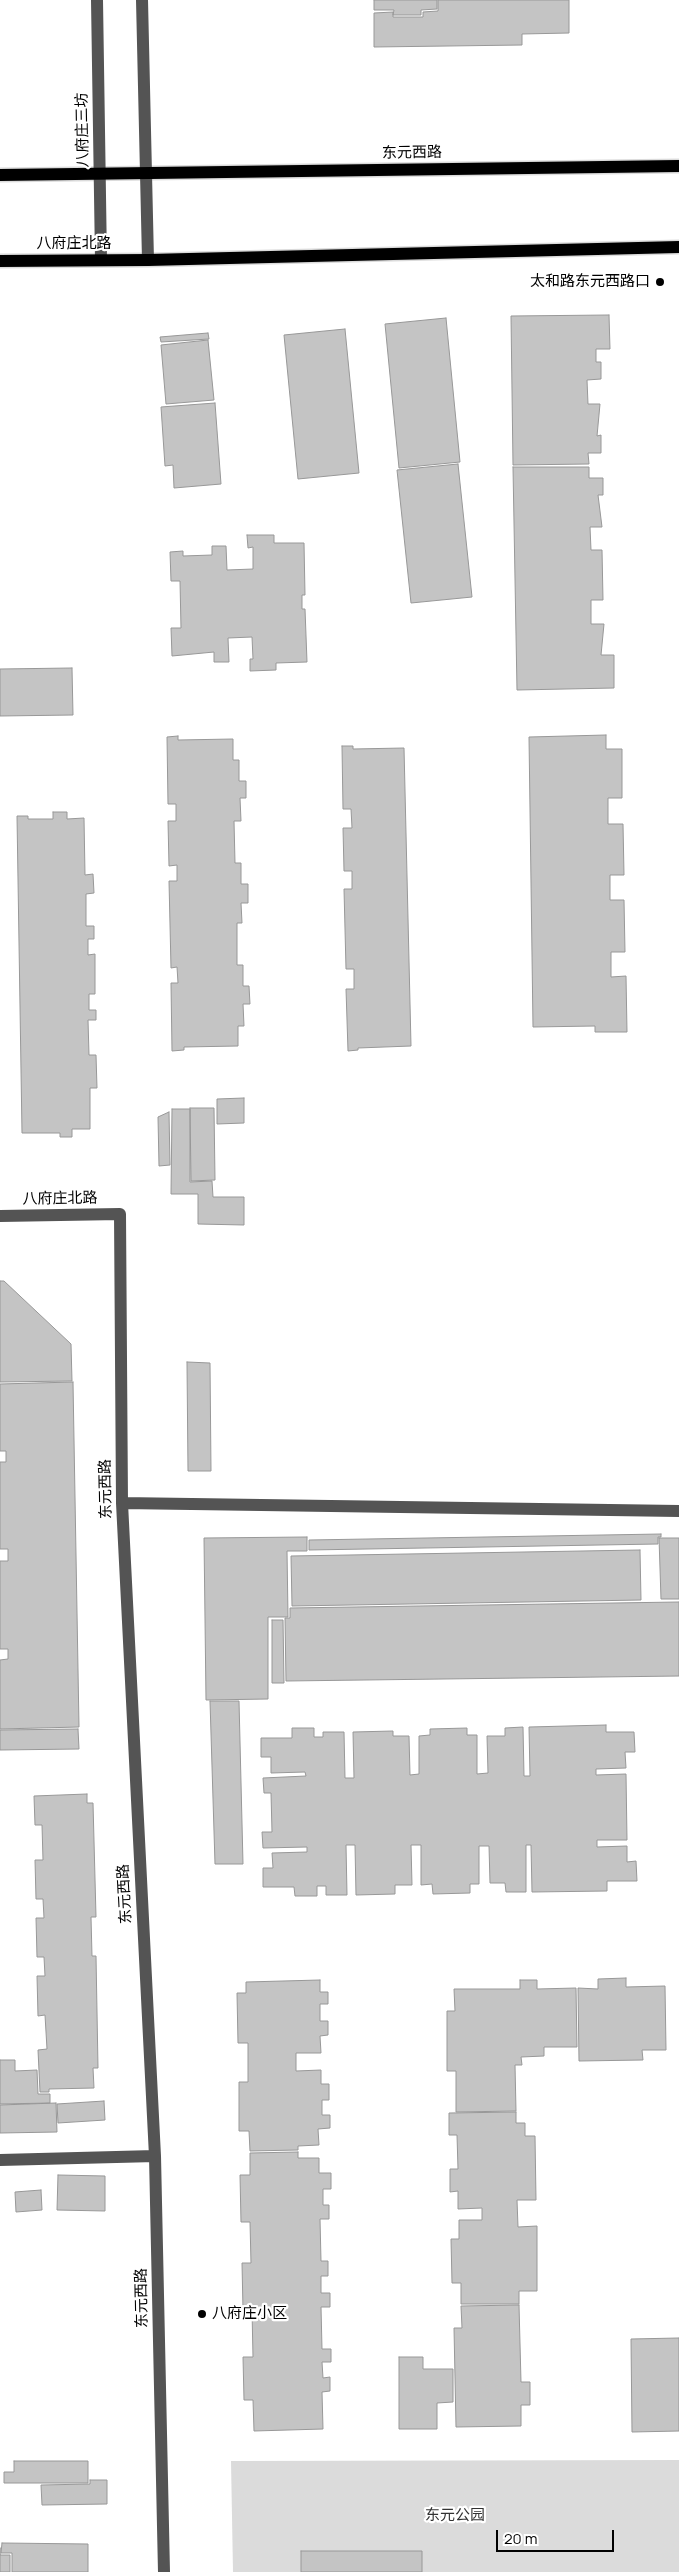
<!DOCTYPE html>
<meta charset="utf-8">
<style>
body{margin:0}
#map{position:relative;width:679px;height:2572px;overflow:hidden;background:#fff;font-family:Manrope,sans-serif}
canvas{display:block}
.scale{position:absolute;left:496px;top:2530px;width:118px;height:22px;box-sizing:border-box;border:2px solid #000;border-top:0;padding-left:6px;font-size:15px;line-height:18px;white-space:nowrap;color:#000;-webkit-text-stroke:4px #fff;paint-order:stroke}
</style>
<div id="map">
<canvas width="679" height="2572"></canvas>
<div class="scale">20 m</div>
</div>
<script>
const g = document.querySelector('canvas').getContext('2d');
g.lineJoin = 'round';
function paint(path, color) {
  g.fillStyle = color;
  g.fill(path, 'evenodd');
}
function poly(rows) {
  const path = new Path2D();
  for (const r of rows) {
    path.moveTo(r[0], r[1]);
    for (let i = 2; i < r.length; i += 2) path.lineTo(r[i], r[i + 1]);
  }
  return path;
}
function strokePath(path, color, width, dash) {
  g.strokeStyle = color;
  g.lineWidth = width;
  g.lineCap = dash ? 'butt' : 'round';
  g.setLineDash(dash || []);
  g.stroke(path);
}
function drawText(font, color, halo, rows, align = 'center') {
  g.font = font + ' Manrope,"Noto Sans SC",sans-serif';
  g.lineWidth = 4.5;
  g.setLineDash([]);
  g.textBaseline = 'middle';
  g.strokeStyle = halo;
  g.fillStyle = color;
  for (const [text, x, y, turn = 0] of rows) {
    g.save();
    g.translate(x, y);
    g.rotate((+turn || 0) * Math.PI / 180);
    g.textAlign = isNaN(turn) ? turn : align;
    if (halo) g.strokeText(text, 0, 0);
    g.fillText(text, 0, 0);
    g.restore();
  }
}
const green = poly([
 [679,2460,679,2572,233,2572,231,2461]
]);
const building = poly([
 [374,0,437,0,437,9,421,10,421,15,393,15,394,10,374,10,374,0],
 [438,0,569,0,569,33,522,34,522,45,374,47,374,13,393,12,393,17,423,17,423,12,438,11,438,0],
 [609,315,610,349,596,349,596,362,601,362,601,379,587,380,588,404,600,404,597,436,601,435,601,453,588,453,589,464,513,465,511,316,609,315],
 [446,318,460,462,399,468,385,324,446,318],
 [345,329,359,473,298,479,284,335,345,329],
 [208,333,209,339,161,342,160,337,208,333],
 [208,340,214,400,166,404,161,345,208,340],
 [215,403,221,484,174,488,173,465,165,466,161,407,215,403],
 [458,464,472,597,411,603,397,470,458,464],
 [513,467,589,467,589,478,603,478,603,495,598,495,602,527,590,527,591,550,602,550,603,600,591,600,591,624,604,624,601,655,614,655,614,688,517,690,513,467],
 [247,535,274,535,274,543,304,543,305,595,302,595,302,609,305,609,307,662,276,663,276,670,250,671,250,659,253,659,252,637,228,638,229,662,214,662,214,652,172,656,171,628,181,628,180,581,171,581,170,552,183,551,183,556,212,555,212,546,226,546,227,570,253,569,253,547,248,548,247,535],
 [72,668,73,715,0,716,0,669,72,668],
 [606,735,606,749,622,749,622,798,608,798,608,824,623,824,624,875,610,875,610,900,624,900,625,952,611,952,611,977,626,976,627,1032,595,1032,595,1026,533,1027,529,737,606,735],
 [178,736,178,740,233,739,233,760,239,760,239,781,246,781,246,798,240,798,241,821,234,821,235,863,241,863,241,884,248,884,248,903,241,903,242,923,237,923,237,965,243,965,243,986,249,986,250,1004,243,1004,244,1026,238,1026,238,1046,184,1047,184,1050,172,1051,171,983,178,983,177,967,171,968,169,881,177,881,177,865,169,866,168,821,176,821,176,804,168,804,167,737,178,736],
 [342,746,353,746,353,749,404,748,411,1046,358,1048,358,1050,348,1051,346,989,354,989,354,969,346,969,344,889,352,889,352,871,344,871,343,828,352,828,351,809,343,809,342,746],
 [53,812,67,812,67,819,84,818,85,875,93,874,94,893,86,894,86,926,94,926,94,939,88,939,88,955,95,954,95,994,89,994,89,1010,96,1010,96,1020,88,1020,89,1055,96,1055,97,1088,90,1088,90,1129,72,1129,72,1137,60,1137,60,1133,22,1133,17,816,28,816,28,819,53,819,53,812],
 [244,1098,244,1123,217,1124,217,1099,244,1098],
 [190,1108,214,1108,215,1180,191,1181,190,1108],
 [172,1109,190,1109,190,1182,212,1181,213,1197,244,1197,244,1225,198,1224,198,1194,171,1194,172,1109],
 [169,1112,170,1165,159,1166,158,1117,169,1112],
 [0,1281,4,1281,71,1344,72,1381,0,1382,0,1281],
 [187,1362,210,1363,211,1471,188,1471,187,1362],
 [73,1382,79,1727,0,1729,0,1660,8,1659,8,1649,0,1649,0,1561,8,1561,8,1549,0,1549,0,1462,6,1462,6,1451,0,1451,0,1384,73,1382],
 [661,1534,661,1537,658,1537,658,1544,309,1550,309,1540,661,1534],
 [307,1537,307,1551,287,1551,288,1617,268,1617,268,1699,206,1700,204,1538,307,1537],
 [659,1538,679,1538,679,1599,661,1599,659,1538],
 [640,1550,641,1600,292,1606,291,1556,640,1550],
 [679,1602,679,1676,286,1681,285,1618,290,1618,290,1608,679,1602],
 [272,1620,283,1620,284,1683,272,1683,272,1620],
 [210,1701,239,1701,243,1864,215,1864,210,1701],
 [606,1725,606,1732,634,1732,635,1752,625,1752,626,1768,596,1769,596,1775,626,1774,627,1840,597,1840,597,1847,627,1846,627,1862,636,1861,637,1881,607,1881,607,1891,532,1892,531,1845,526,1845,526,1892,506,1892,505,1883,490,1883,489,1846,479,1846,479,1884,470,1884,470,1893,433,1894,432,1884,421,1885,421,1845,411,1845,412,1885,395,1885,395,1894,356,1895,355,1845,346,1845,347,1895,326,1895,326,1886,317,1886,317,1896,295,1896,294,1887,263,1887,263,1868,273,1868,272,1853,307,1852,307,1847,263,1848,262,1832,272,1832,271,1793,264,1793,263,1778,306,1776,305,1772,271,1773,271,1757,261,1757,261,1738,292,1738,292,1728,314,1728,314,1737,323,1737,323,1732,344,1732,345,1778,354,1778,353,1732,393,1731,393,1736,409,1736,410,1775,419,1774,419,1736,430,1735,430,1729,467,1728,467,1735,477,1735,477,1774,488,1773,487,1736,505,1736,505,1728,523,1727,524,1776,530,1776,529,1727,606,1725],
 [78,1729,79,1749,0,1750,0,1730,78,1729],
 [87,1794,87,1803,93,1803,96,1917,91,1917,92,1956,96,1956,98,2068,93,2068,94,2088,49,2089,49,2092,40,2092,38,2050,47,2049,45,2015,38,2016,37,1976,45,1976,44,1957,37,1957,36,1918,44,1918,43,1899,36,1899,35,1860,43,1860,42,1825,35,1825,34,1796,87,1794],
 [626,1978,626,1987,665,1986,666,2050,642,2050,643,2060,579,2061,578,1988,598,1989,598,1979,626,1978],
 [320,1980,320,1992,328,1992,328,2004,320,2004,320,2021,328,2021,328,2035,320,2036,321,2053,296,2053,296,2071,321,2070,321,2084,329,2084,329,2100,322,2100,322,2115,330,2115,330,2128,318,2129,319,2145,298,2146,298,2150,250,2151,249,2131,239,2131,239,2082,248,2082,248,2043,238,2043,237,1993,246,1993,246,1982,320,1980],
 [520,1980,537,1980,537,1989,576,1988,577,2047,544,2047,544,2056,521,2057,522,2065,515,2065,516,2111,456,2112,456,2071,447,2071,447,2011,455,2011,454,1989,520,1989,520,1980],
 [0,2060,15,2060,15,2071,37,2070,38,2094,50,2094,50,2103,0,2104,0,2060],
 [104,2101,105,2120,58,2123,57,2104,104,2101],
 [56,2103,57,2132,0,2133,0,2105,56,2103],
 [516,2112,516,2123,525,2123,525,2136,535,2136,536,2200,517,2200,518,2227,537,2226,537,2291,519,2291,519,2304,461,2304,461,2283,452,2283,451,2239,459,2239,459,2220,482,2220,482,2208,458,2209,458,2191,450,2192,450,2169,458,2169,457,2135,449,2135,449,2113,516,2112],
 [298,2152,298,2158,319,2158,319,2173,331,2173,331,2189,323,2189,323,2205,329,2205,329,2219,320,2219,321,2261,328,2261,328,2276,321,2276,321,2293,330,2293,330,2307,321,2307,322,2349,331,2349,331,2362,322,2362,323,2378,330,2377,330,2391,322,2392,323,2429,254,2431,253,2400,244,2400,243,2357,253,2357,252,2310,243,2310,242,2263,251,2263,250,2222,241,2222,240,2175,250,2175,250,2153,298,2152],
 [58,2175,105,2176,105,2211,57,2210,58,2175],
 [41,2190,42,2210,16,2212,15,2192,41,2190],
 [519,2305,521,2382,530,2382,530,2405,521,2405,521,2426,456,2427,454,2328,462,2328,461,2306,519,2305],
 [679,2338,679,2431,632,2432,631,2339,679,2338],
 [399,2357,423,2357,423,2369,453,2369,453,2402,437,2403,437,2429,399,2429,399,2357],
 [14,2461,88,2461,88,2483,4,2483,4,2472,14,2472,14,2461],
 [90,2480,107,2480,107,2504,42,2505,41,2485,90,2484,90,2480],
 [2,2543,88,2544,88,2572,12,2572,12,2553,1,2553,2,2543],
 [0,2548,0,2555,10,2555,10,2572,0,2572,0,2548],
 [301,2551,422,2551,422,2572,301,2572,301,2551]
]);
const minor = poly([
 [97,0,101,260],
 [142,0,148,260],
 [0,1216,120,1214,122,1503,155,2156,164,2572],
 [122,1503,679,1511],
 [0,2160,155,2156]
]);
const major = poly([
 [0,175,679,166],
 [0,261,148,260,679,247]
]);
const markers = [
 [660,282,5,"#000"],
 [202,2314,5,"#000"]
];
const streetNames = [
 ["八府庄三坊",83,130,-91],
 ["东元西路",412,153,-1],
 ["八府庄北路",74,244],
 ["八府庄北路",60,1199,-1],
 ["东元西路",106,1489,-91],
 ["东元西路",125,1894,-93],
 ["东元西路",142,2298,-91]
];
const poiNames = [
 ["太和路东元西路口",650,282],
 ["八府庄小区",212,2314,"left"]
];
const parkNames = [
 ["东元公园",455,2516]
];
paint(green, '#dbdbdb');
paint(building, '#c4c4c4');
strokePath(building, '#989898', 1);
strokePath(major, '#dbdbdb', 15);
strokePath(minor, '#545454', 12);
strokePath(major, '#000', 12);
for (const [x, y, r, color] of markers) {
  const dot = new Path2D();
  dot.arc(x, y, r, 0, 2 * Math.PI);
  g.fillStyle = color;
  g.fill(dot);
  strokePath(dot, '#fff', 2);
}
drawText('15px', '#000', '#fff', streetNames);
drawText('15px', '#000', '#fff', poiNames, 'right');
drawText('15px', '#323232', '#fff', parkNames);
</script>
